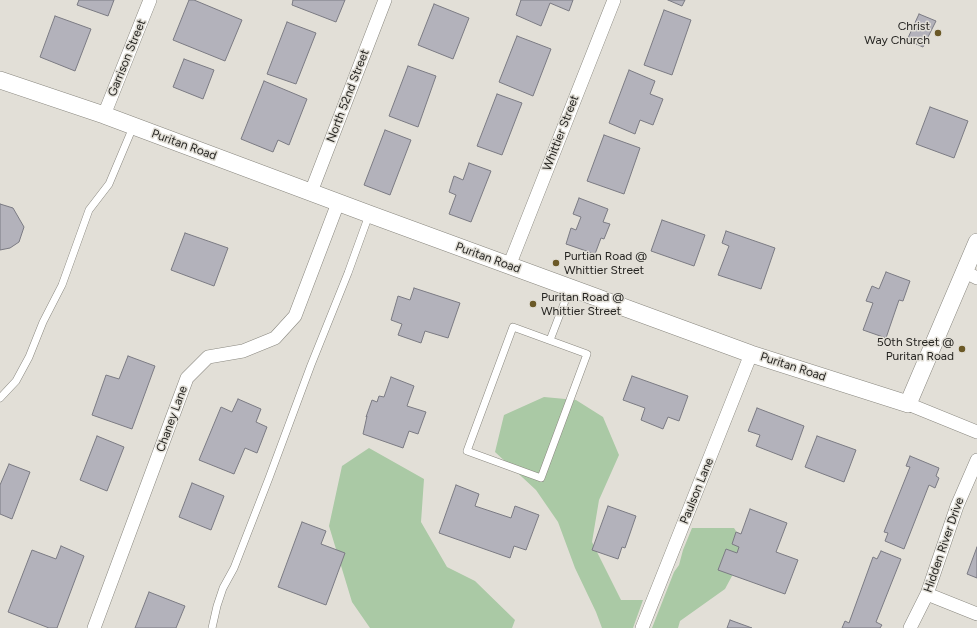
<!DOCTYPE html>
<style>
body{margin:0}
canvas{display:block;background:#e2dfd7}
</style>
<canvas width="977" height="628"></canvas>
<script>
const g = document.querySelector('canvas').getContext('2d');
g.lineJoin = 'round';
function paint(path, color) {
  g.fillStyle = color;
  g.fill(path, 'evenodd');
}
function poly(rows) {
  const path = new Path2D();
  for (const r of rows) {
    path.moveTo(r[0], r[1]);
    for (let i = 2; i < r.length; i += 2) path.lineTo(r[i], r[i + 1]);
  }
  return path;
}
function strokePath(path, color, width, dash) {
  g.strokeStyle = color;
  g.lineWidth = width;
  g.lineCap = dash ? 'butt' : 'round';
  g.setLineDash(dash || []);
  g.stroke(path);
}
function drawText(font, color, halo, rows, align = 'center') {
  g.font = font + ' Figtree,sans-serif';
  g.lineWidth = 3;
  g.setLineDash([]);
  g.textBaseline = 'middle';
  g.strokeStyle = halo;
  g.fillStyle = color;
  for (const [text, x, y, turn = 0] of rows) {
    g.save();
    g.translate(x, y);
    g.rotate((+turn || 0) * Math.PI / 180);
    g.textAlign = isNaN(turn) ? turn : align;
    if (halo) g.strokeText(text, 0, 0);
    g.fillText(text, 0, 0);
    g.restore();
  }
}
const green = poly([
 [544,397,576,400,603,417,619,455,599,500,592,542,621,600,643,600,633,628,602,628,596,612,575,568,558,522,536,490,495,452,504,415],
 [369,448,424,479,421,522,447,567,475,581,515,620,512,628,370,628,352,602,329,526,342,466],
 [692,528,734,528,747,548,725,589,680,621,678,628,652,628,674,572,679,565,683,550]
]);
const building = poly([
 [79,0,114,0,108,16,77,5,79,0],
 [189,0,194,0,242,20,225,61,173,40,189,0],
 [293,0,345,0,336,22,292,5,293,0],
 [521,0,573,0,569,11,550,3,541,26,516,15,521,0],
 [668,0,685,0,682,6,668,0],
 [434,4,469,18,453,59,418,45,434,4],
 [664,10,691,20,672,75,644,65,664,10],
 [919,14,936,21,923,47,907,40,919,14],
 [55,16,91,29,75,71,40,57,55,16],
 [287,22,316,33,296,84,267,74,287,22],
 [517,36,551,49,533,96,499,82,517,36],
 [184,59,214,70,203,99,173,87,184,59],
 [408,66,436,76,418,127,389,116,408,66],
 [629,70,655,81,650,94,663,99,653,125,640,120,635,134,609,123,629,70],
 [264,81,307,99,289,145,278,140,273,152,241,139,264,81],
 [497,94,522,103,502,155,477,146,497,94],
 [930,107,968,121,954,158,916,144,930,107],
 [385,130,411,140,390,195,364,185,385,130],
 [604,135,640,148,624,194,587,181,604,135],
 [469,163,491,171,471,222,449,214,456,195,449,192,454,176,463,180,469,163],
 [579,198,608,209,603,222,610,224,604,239,601,238,595,254,566,244,571,228,576,230,581,217,573,214,579,198],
 [0,204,13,208,24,227,19,242,10,248,0,250,0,204],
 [662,220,705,235,694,266,651,251,662,220],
 [726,231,775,248,761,289,718,275,729,246,722,243,726,231],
 [185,233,228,248,214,286,171,270,185,233],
 [886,272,910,281,903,301,899,300,886,338,863,330,873,303,866,301,872,286,879,289,886,272],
 [414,288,460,303,448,338,425,331,421,343,398,335,402,324,391,320,398,296,410,300,414,288],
 [128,356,155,366,132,429,92,415,106,375,119,379,128,356],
 [632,376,688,396,679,421,668,417,663,429,641,420,645,408,623,400,632,376],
 [391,377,414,386,407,406,426,412,418,434,409,431,403,448,363,434,367,416,366,417,372,400,377,402,379,396,384,397,391,377],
 [238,399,261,409,256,422,267,427,257,453,245,448,234,474,199,460,221,407,232,412,238,399],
 [757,408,804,426,792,460,756,446,760,435,748,431,757,408],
 [97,436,124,447,107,491,80,480,97,436],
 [817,436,856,450,844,482,805,467,817,436],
 [910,456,939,468,936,476,939,478,935,488,929,485,904,549,885,541,888,533,884,532,910,467,906,466,910,456],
 [9,464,30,472,12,519,0,514,0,485,9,464],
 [192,483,224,496,211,530,179,517,192,483],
 [456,485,479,494,475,506,511,518,515,506,539,515,526,550,514,546,510,558,439,533,456,485],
 [608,506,636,516,625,548,622,547,618,559,592,550,608,506],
 [750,509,787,523,776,552,798,560,785,594,718,570,726,549,737,553,739,547,732,544,736,532,741,534,750,509],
 [302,522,326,531,321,544,345,553,326,605,278,587,302,522],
 [61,546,84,556,57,628,49,628,8,612,32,550,56,559,61,546],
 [977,547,977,578,967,574,977,547],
 [881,551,901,559,876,622,882,625,880,628,842,628,845,621,849,623,873,557,877,559,881,551],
 [149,592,185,606,176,628,135,628,149,592],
 [730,620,752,628,727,628,730,620]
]);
const service = poly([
 [513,327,587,354,541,478,467,451,513,327],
 [550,340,570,288],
 [0,398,16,381,29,357,43,322,62,285,89,210,109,184,133,127],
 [212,628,217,606,223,588,234,568,269,478,311,365,348,273,369,215]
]);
const minor = poly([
 [104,115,150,0],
 [311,192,385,0],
 [509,266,614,0],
 [965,272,977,278],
 [908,404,977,432],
 [927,594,977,614],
 [94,628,187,378,208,357,243,351,275,338,295,316,338,203],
 [642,628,751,354],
 [910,628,927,594,957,506,977,460]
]);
const tertiary = poly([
 [0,80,104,115,369,214,751,354,908,404,977,242]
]);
const markers = [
 [938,33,4,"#6b5927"],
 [556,263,4,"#6b5927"],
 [533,304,4,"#6b5927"],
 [962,349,4,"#6b5927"]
];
const poiNames = [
 ["Christ",930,26],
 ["Way Church",930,40],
 ["Purtian Road @",564,256,"left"],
 ["Whittier Street",564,270,"left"],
 ["Puritan Road @",541,297,"left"],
 ["Whittier Street",541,311,"left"],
 ["50th Street @",954,342],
 ["Puritan Road",954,356]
];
const streetNames = [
 ["Garrison Street",127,58,-68],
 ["North 52nd Street",348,96,-69],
 ["Whittier Street",561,133,-69],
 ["Puritan Road",184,145,20],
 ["Puritan Road",488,258,20],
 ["Puritan Road",793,367,18],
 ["Chaney Lane",172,419,-70],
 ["Paulson Lane",697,491,-68],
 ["Hidden River Drive",944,545,-71]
];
paint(green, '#aac9a5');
paint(building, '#b3b2bb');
strokePath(building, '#7b7b83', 1);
strokePath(service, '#89877f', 8);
strokePath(minor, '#89877f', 14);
strokePath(tertiary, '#89877f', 18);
strokePath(service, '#fff', 7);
strokePath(minor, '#fff', 13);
strokePath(tertiary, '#fff', 17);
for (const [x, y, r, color] of markers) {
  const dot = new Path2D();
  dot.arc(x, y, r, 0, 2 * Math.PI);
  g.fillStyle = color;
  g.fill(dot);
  strokePath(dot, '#e2dfd7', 1.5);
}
drawText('12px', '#262522', '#e2dfd7', poiNames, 'right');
drawText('12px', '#262522', '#e2dfd7', streetNames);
</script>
